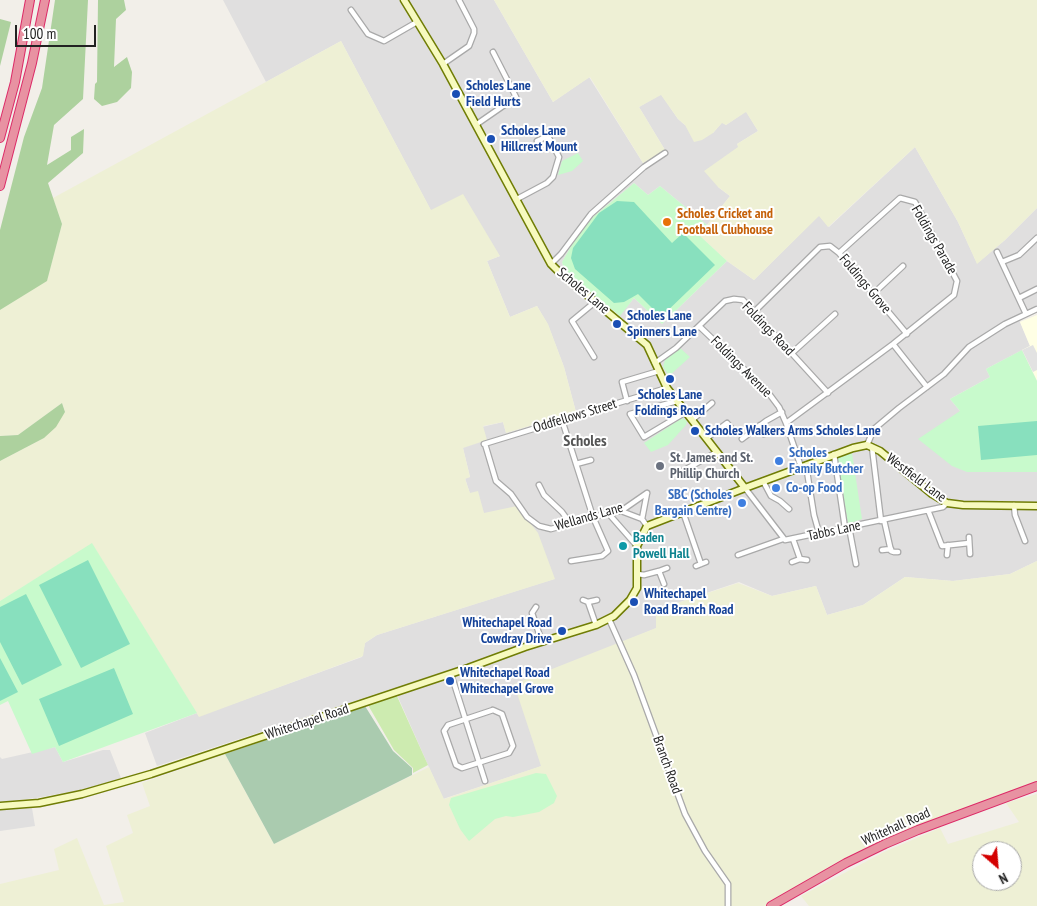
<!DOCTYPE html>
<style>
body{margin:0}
#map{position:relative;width:1037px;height:906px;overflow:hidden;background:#f2efe9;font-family:"PT Sans Narrow",sans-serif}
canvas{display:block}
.north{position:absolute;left:972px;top:841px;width:50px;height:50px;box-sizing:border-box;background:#fff;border:1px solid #a7a7a7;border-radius:50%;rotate:153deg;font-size:14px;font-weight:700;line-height:20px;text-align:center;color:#222}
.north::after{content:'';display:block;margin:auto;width:18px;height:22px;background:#d40000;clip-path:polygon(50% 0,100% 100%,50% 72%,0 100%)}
.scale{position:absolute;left:15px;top:25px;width:81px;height:22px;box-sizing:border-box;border:2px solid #222;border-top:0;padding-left:6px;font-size:15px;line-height:18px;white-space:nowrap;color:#222;-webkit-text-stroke:4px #fff;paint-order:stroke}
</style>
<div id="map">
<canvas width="1037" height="906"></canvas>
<div class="north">N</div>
<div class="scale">100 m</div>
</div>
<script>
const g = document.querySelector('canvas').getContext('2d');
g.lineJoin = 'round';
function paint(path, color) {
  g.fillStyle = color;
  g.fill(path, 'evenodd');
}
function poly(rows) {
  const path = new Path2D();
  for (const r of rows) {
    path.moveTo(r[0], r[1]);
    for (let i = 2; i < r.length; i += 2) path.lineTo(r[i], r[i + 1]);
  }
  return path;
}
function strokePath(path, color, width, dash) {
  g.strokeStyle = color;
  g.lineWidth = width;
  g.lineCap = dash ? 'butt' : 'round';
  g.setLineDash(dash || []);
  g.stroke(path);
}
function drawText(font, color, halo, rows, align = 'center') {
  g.font = font + ' "PT Sans Narrow",sans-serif';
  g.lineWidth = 4;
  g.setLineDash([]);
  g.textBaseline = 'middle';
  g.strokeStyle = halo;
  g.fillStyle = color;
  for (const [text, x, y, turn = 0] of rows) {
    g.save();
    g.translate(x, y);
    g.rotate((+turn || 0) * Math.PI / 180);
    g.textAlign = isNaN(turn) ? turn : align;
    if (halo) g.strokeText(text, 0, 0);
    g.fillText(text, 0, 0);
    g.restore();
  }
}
const residential = poly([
 [223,0,494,0,553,102,589,77,643,163,665,150,639,107,661,94,678,119,685,125,713,133,722,122,726,125,746,111,758,131,737,144,739,147,718,187,730,196,707,225,660,186,648,195,634,183,593,217,574,241,562,262,564,269,571,277,619,316,634,298,662,324,727,261,754,280,819,215,829,227,915,147,958,222,977,263,1005,240,1037,208,1037,307,1017,315,1030,346,986,369,990,377,950,399,960,411,967,472,1037,472,1037,561,1010,574,953,581,905,577,863,605,827,615,816,586,772,596,739,582,656,610,657,628,605,649,542,766,443,799,394,688,157,766,145,733,197,713,199,716,362,657,365,643,377,635,554,579,484,513,470,494,465,478,470,477,463,448,482,427,503,422,506,433,576,412,564,367,548,325,537,306,510,317,487,261,500,256,431,211,341,41,266,82],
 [55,747,63,762,103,750,110,750,121,778,86,789,36,798,0,802,0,757,2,759],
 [32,808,35,826,0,831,0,810]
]);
const education = poly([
 [1037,315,1037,381,1022,350,1030,346,1020,322]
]);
const farmland = poly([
 [494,0,1037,0,1037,208,1005,240,977,264,958,222,915,147,828,227,819,216,754,280,727,261,699,235,730,196,718,187,704,171,738,147,737,144,758,131,746,112,726,125,722,123,713,133,702,140,694,142,685,125,678,119,661,95,639,107,665,150,643,163,590,77,553,102],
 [341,41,431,210,463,194,500,256,487,261,510,317,537,306,548,324,564,367,576,412,506,433,503,422,483,426,487,440,463,448,470,477,465,479,470,493,478,491,484,513,517,506,538,533,555,579,377,635,365,643,363,656,199,717,92,544,0,601,0,461,44,438,65,412,62,403,18,435,0,436,0,310,47,280,62,224,53,198],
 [1037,561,1037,786,918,830,771,906,0,906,0,884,59,870,54,849,77,838,104,905,124,902,106,846,133,833,127,815,150,806,142,783,225,754,274,844,429,767,444,799,541,766,514,684,656,628,656,610,738,583,772,596,816,586,827,615,863,605,905,577,953,581,1010,574],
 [1037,794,1037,906,809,906,801,896,884,852,940,828,948,844,1019,822,1006,803],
 [982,851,1012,851,1012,881,982,881]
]);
const grass = poly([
 [396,694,428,765,413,773,413,768,394,750,368,705]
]);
const forest = poly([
 [55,0,88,0,83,99,54,125,47,165,71,150,71,137,84,129,83,153,48,183,62,224,47,281,0,310,0,230,24,137,42,88],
 [98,0,124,0,126,10,116,19,114,67,127,57,132,72,131,88,117,102,102,106,94,99,95,84,97,82],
 [0,19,11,22,0,66],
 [62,403,65,412,56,427,44,438,0,461,0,436,18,435]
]);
const cemetery = poly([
 [365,706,393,751,412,768,412,775,274,844,225,754]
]);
const park = poly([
 [578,153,583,161,572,171,558,175,562,161],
 [634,183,648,195,660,186,707,225,699,235,727,261,662,324,634,298,620,316,571,277,564,269,562,262,574,241,593,217],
 [680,348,690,357,669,376,663,367,665,360],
 [1022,350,1037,381,1037,472,967,472,952,466,918,439,960,411,950,399,990,377,986,369],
 [682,418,687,421,686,425,668,445,651,452,644,443],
 [852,453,862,519,848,524,837,458],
 [92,543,197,713,63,762,55,747,32,754,8,701,0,705,0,601],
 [536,773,546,774,557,796,554,803,539,812,513,817,506,816,495,819,469,841,460,829,449,805,451,798]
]);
const pitch = poly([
 [617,201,634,202,672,243,683,233,715,265,661,317,638,294,624,302,614,303,575,269,571,258,573,248,599,213],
 [1037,421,1037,455,981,460,978,426],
 [88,560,130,644,81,668,39,585],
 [26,594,62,665,22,685,0,642,0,607],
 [0,658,18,692,0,701],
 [114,668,133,714,59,746,39,699]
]);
const parking = poly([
 [1033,345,1037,353,1037,370,1033,372,1022,350]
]);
const street = poly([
 [351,10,368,34,384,41,417,22],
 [443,64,469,46,474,33,474,29,459,0],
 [477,124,516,97,493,52],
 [548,136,549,132,554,130],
 [517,199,547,183,553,177,559,157,548,136,537,141],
 [997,252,1026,314],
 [1002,262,1019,255,1037,238],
 [551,264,561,254,591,214,644,167,665,153],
 [873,294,903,266],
 [1019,298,1037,289],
 [754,312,820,247,830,246,839,253,907,334],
 [699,326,767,391,779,407,786,423,801,467],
 [893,344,927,387],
 [792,353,835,314],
 [594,357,572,321,595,302],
 [655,363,676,348,725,301,734,299,743,300,828,393],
 [627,401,622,382,659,371],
 [677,401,630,414,644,437,686,412],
 [562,420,593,517,608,551,602,556,571,561],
 [692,420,712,403],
 [786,423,893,344,954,295,957,281,915,202,900,198,839,253],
 [760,425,764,434],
 [707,438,727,423,734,431],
 [742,439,766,421,782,412],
 [484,444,667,388],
 [485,444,496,481,511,494,527,517,539,526,551,529,608,513,621,511,647,493],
 [867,445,874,429,899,408,944,374,969,347,1005,324,1037,309],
 [872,447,881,521],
 [834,454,845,528],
 [576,464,591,460],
 [806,465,814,515,819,533],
 [679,473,717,452],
 [763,481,771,496,780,501,789,509],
 [539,485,544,495,562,512,570,523],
 [745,488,785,540,943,507,947,503],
 [1014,505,1015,515,1025,541],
 [928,510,942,546,969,543],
 [621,511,642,519,647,526],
 [683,512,701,564],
 [608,513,637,546],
 [642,519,647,493],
 [884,520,891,551,894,552,898,552],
 [849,527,856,564],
 [969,537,970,554],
 [793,539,800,559],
 [882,550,891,549],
 [738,555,783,539],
 [947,555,948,545],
 [792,562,800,559,807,560],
 [696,566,706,562],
 [659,571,667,568],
 [638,574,644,575,659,571,664,584],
 [583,600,588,602,597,600],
 [588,602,596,625],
 [536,607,532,613,542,642],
 [609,619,634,675,685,814,705,851,728,884,728,906],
 [451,674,485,781],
 [493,710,502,714,513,746,509,753,462,768,456,765,444,731,448,725,493,710]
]);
const secondary = poly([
 [404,0,443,64,551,264,559,272,647,345,667,388,745,488],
 [0,806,39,803,82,794,151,774,468,668,525,647,596,625,614,616,630,600,637,588,637,546,647,526,745,488,853,448,867,445,880,451,932,494,947,503,963,505,1037,506]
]);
const highway = poly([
 [0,138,15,82,30,0],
 [0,186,32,63,45,0],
 [771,906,846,863,885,844,918,830,1037,786]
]);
const markers = [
 [456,94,5,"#1a4fb4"],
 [491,139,5,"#1a4fb4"],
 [667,222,5,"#e8710a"],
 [617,324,5,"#1a4fb4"],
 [670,379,5,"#1a4fb4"],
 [695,431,5,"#1a4fb4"],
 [779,461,5,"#3f7fe0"],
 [660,466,5,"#6b7280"],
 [776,488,5,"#3f7fe0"],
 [742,503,5,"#3f7fe0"],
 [623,546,5,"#0f9aa8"],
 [634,602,5,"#1a4fb4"],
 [562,631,5,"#1a4fb4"],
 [450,681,5,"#1a4fb4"]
];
const transitNames = [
 ["Scholes Lane",466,86],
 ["Field Hurts",466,102],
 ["Scholes Lane",501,131],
 ["Hillcrest Mount",501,147],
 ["Scholes Lane",627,316],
 ["Spinners Lane",627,332],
 ["Scholes Lane",670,395,"center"],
 ["Foldings Road",670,411,"center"],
 ["Scholes Walkers Arms Scholes Lane",705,431],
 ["Whitechapel",644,594],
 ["Road Branch Road",644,610],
 ["Whitechapel Road",552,623,"right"],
 ["Cowdray Drive",552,639,"right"],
 ["Whitechapel Road",460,673],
 ["Whitechapel Grove",460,689]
];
const foodNames = [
 ["Scholes Cricket and",677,214],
 ["Football Clubhouse",677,230]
];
const streetNames = [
 ["Foldings Parade",934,240,60],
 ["Foldings Grove",865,284,50],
 ["Scholes Lane",583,291,40],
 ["Foldings Road",768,329,46],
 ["Foldings Avenue",741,367,45],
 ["Oddfellows Street",575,416,-17],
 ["Westfield Lane",916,478,37],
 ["Wellands Lane",589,517,-16],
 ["Tabbs Lane",834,531,-12],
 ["Whitechapel Road",307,722,-18],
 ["Branch Road",667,765,70],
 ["Whitehall Road",896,827,-24]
];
const shopNames = [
 ["Scholes",789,453],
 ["Family Butcher",789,469],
 ["Co-op Food",786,488],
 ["SBC (Scholes",732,495,"right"],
 ["Bargain Centre)",732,511,"right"]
];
const worshipNames = [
 ["St. James and St.",670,458],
 ["Phillip Church",670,474]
];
const cultureNames = [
 ["Baden",633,538],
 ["Powell Hall",633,554]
];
const quarterNames = [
 ["Scholes",585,441]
];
paint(residential, '#e0dfdf');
paint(education, '#ffffe5');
paint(farmland, '#eef0d5');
paint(grass, '#cdebb0');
paint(forest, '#add19e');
paint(cemetery, '#aacbaf');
paint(park, '#c8facc');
paint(pitch, '#88e0be');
paint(parking, '#e2e2e2');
strokePath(street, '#a9a9a9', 7);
strokePath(secondary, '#707d05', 9);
strokePath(highway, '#dc2a67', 10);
strokePath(street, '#fff', 4.5);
strokePath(secondary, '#f7fabf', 6);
strokePath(highway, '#e892a2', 8);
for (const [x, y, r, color] of markers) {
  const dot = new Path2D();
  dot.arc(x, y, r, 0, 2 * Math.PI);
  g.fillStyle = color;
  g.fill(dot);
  strokePath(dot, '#fff', 2);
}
drawText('bold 14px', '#164399', '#fff', transitNames, 'left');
drawText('bold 14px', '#c56008', '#fff', foodNames, 'left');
drawText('14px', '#222', '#fff', streetNames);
drawText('bold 14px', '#366cbe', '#fff', shopNames, 'left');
drawText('bold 14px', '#5b616d', '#fff', worshipNames, 'left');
drawText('bold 14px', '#0d838f', '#fff', cultureNames, 'left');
drawText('bold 16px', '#555', '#fff', quarterNames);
</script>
